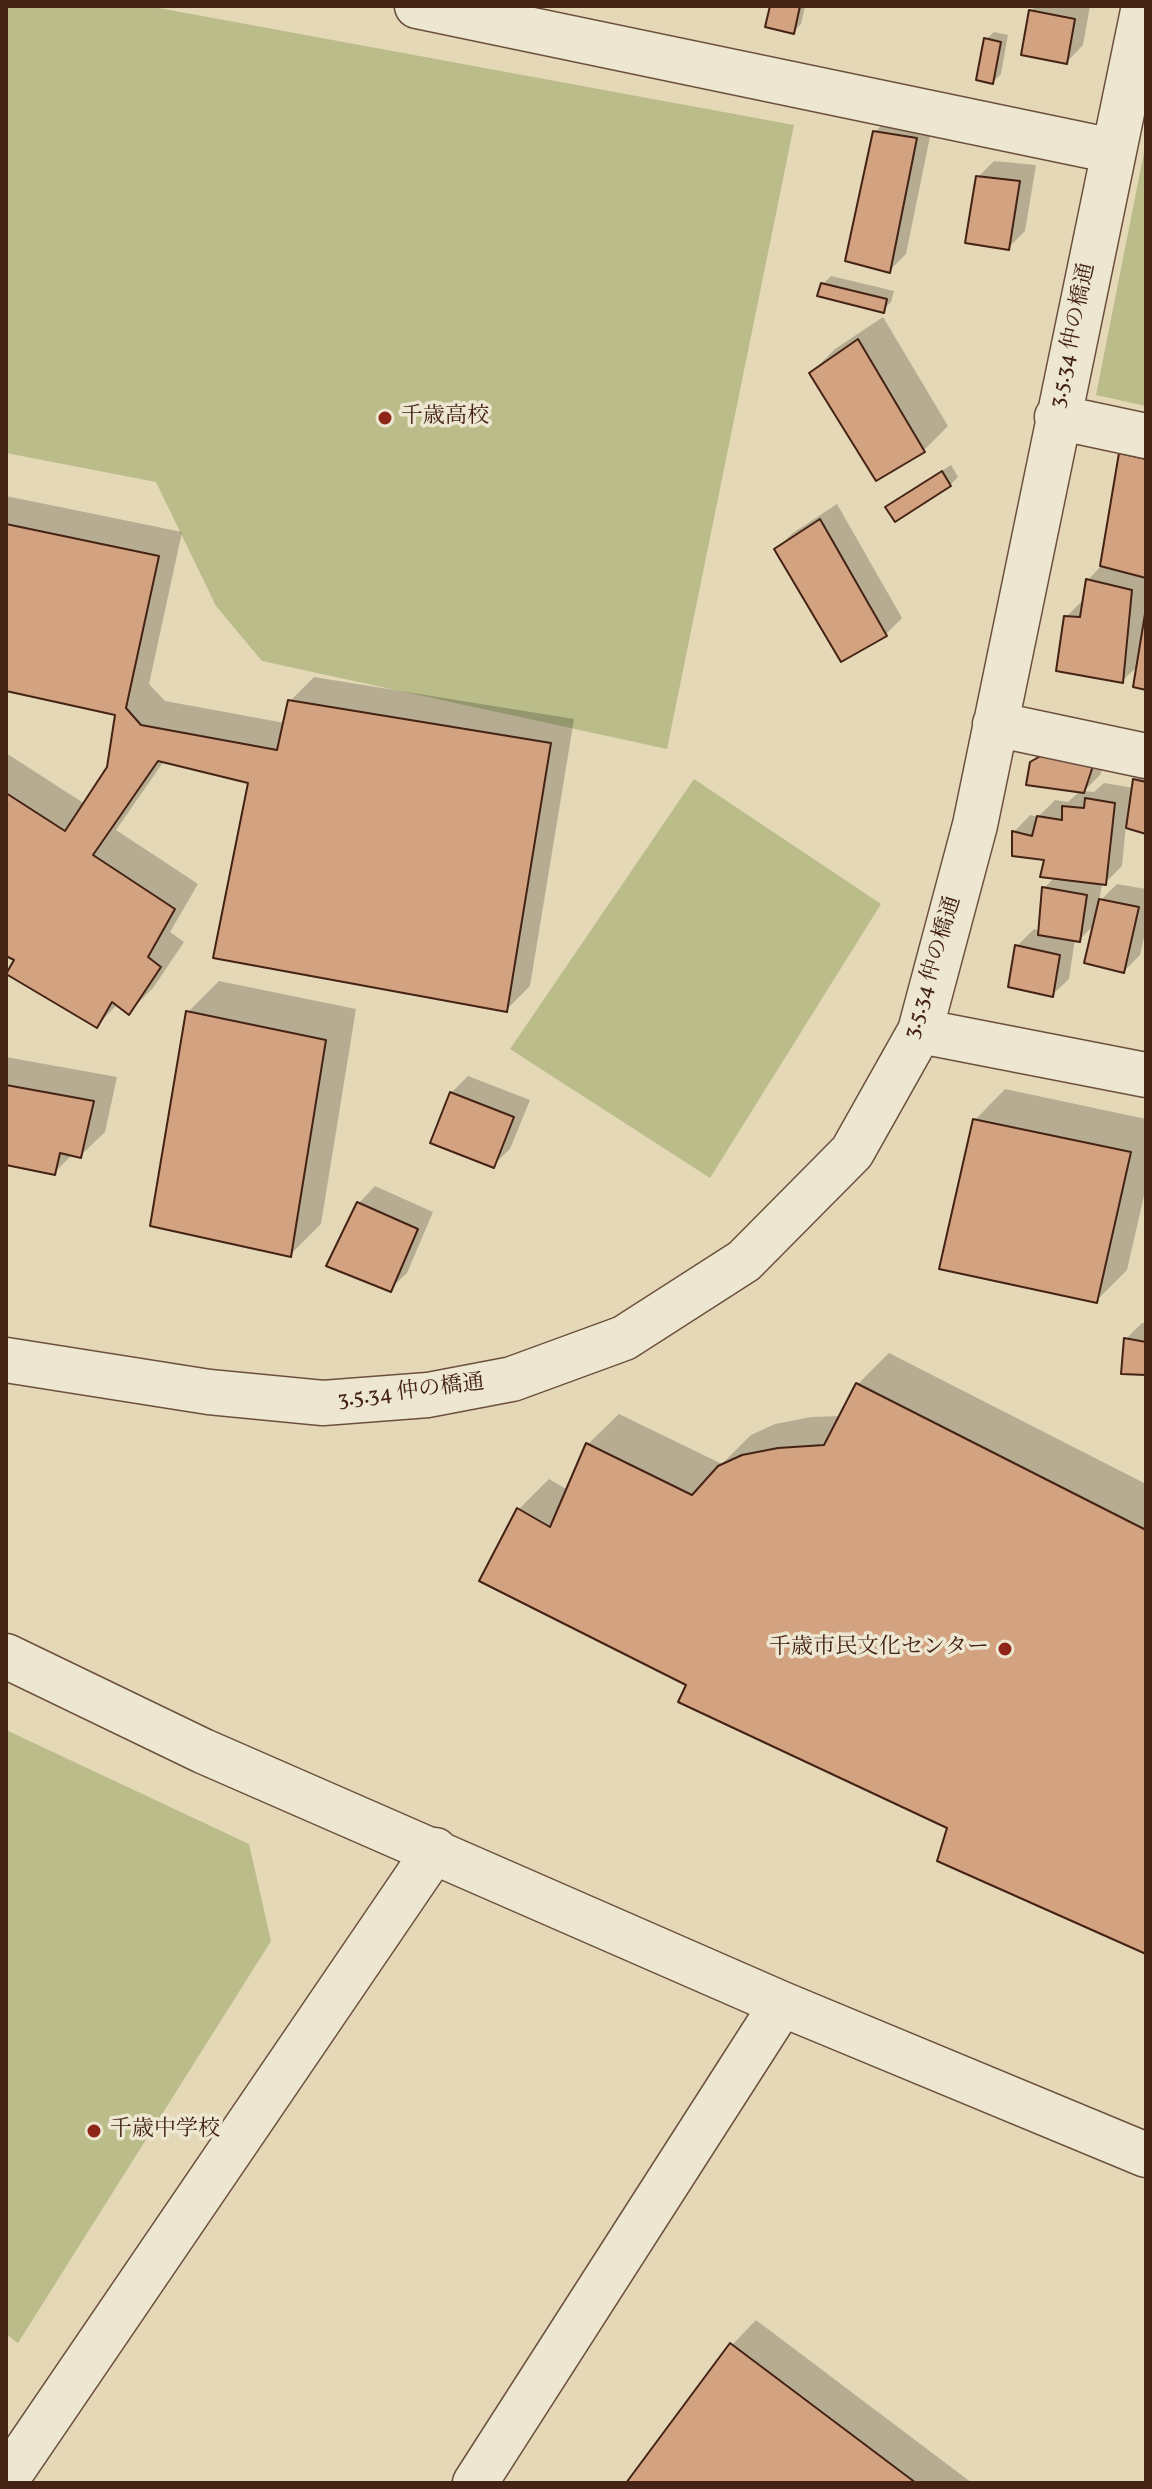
<!DOCTYPE html>
<meta charset="utf-8">
<style>
body{margin:0}
#map{position:relative;width:1152px;height:2489px;overflow:hidden;background:#e4d8b7;font-family:Vollkorn,serif}
canvas{display:block}
.frame{position:absolute;inset:0;border:8px solid #442214;pointer-events:none}
</style>
<div id="map">
<canvas width="1152" height="2489"></canvas>
<div class="frame"></div>
</div>
<script>
const g = document.querySelector('canvas').getContext('2d');
g.lineJoin = 'round';
function paint(path, color) {
  g.fillStyle = color;
  g.fill(path, 'evenodd');
}
function poly(rows) {
  const path = new Path2D();
  for (const r of rows) {
    path.moveTo(r[0], r[1]);
    for (let i = 2; i < r.length; i += 2) path.lineTo(r[i], r[i + 1]);
  }
  return path;
}
function strokePath(path, color, width, dash) {
  g.strokeStyle = color;
  g.lineWidth = width;
  g.lineCap = dash ? 'butt' : 'round';
  g.setLineDash(dash || []);
  g.stroke(path);
}
function drawText(font, color, halo, rows, align = 'center') {
  g.font = font + ' Vollkorn,"Noto Serif JP",serif';
  g.lineWidth = 7;
  g.setLineDash([]);
  g.textBaseline = 'middle';
  g.strokeStyle = halo;
  g.fillStyle = color;
  for (const [text, x, y, turn = 0] of rows) {
    g.save();
    g.translate(x, y);
    g.rotate((+turn || 0) * Math.PI / 180);
    g.textAlign = isNaN(turn) ? turn : align;
    if (halo) g.strokeText(text, 0, 0);
    g.fillText(text, 0, 0);
    g.restore();
  }
}
const green = poly([
 [6,6,148,6,794,125,667,749,262,661,216,606,156,482,6,453],
 [1146,142,1146,406,1096,395],
 [694,779,881,904,710,1178,510,1049],
 [6,1730,249,1844,271,1941,18,2343,6,2334]
]);
const shadow = poly([
 [772,6,805,6,801,24,793,32],
 [1036,6,1090,6,1083,45,1067,62,1031,11],
 [994,32,1008,35,1001,74,993,82,986,39],
 [892,115,933,122,906,254,890,270,875,132],
 [994,161,1036,165,1025,231,1008,248,978,177],
 [831,276,894,291,891,302,883,310,823,284],
 [883,317,948,426,924,450,811,373,835,349],
 [1137,437,1146,439,1146,589,1144,615,1146,615,1146,688,1139,665,1122,681,1066,617,1083,600,1088,580,1102,565,1121,454],
 [951,465,958,477,950,485,888,507,896,500],
 [6,496,182,532,149,684,165,701,285,723,290,701,314,677,574,719,530,986,506,1010,250,781,164,761,116,830,198,884,170,932,184,942,153,988,129,1012,118,1004,96,1026,17,960,6,954,6,753,85,804,109,768,117,713,6,689],
 [837,504,902,618,886,634,776,549,793,533],
 [1049,746,1109,750,1100,775,1084,791,1094,792,1104,783,1134,788,1135,780,1143,772,1146,773,1146,832,1126,825,1122,866,1105,883,1102,883,1099,902,1117,884,1146,889,1146,929,1140,955,1124,971,1095,924,1079,940,1075,939,1069,979,1052,995,1017,946,1034,929,1041,931,1044,888,1055,877,1047,859,1014,832,1030,815,1038,817,1055,800,1068,802,1080,791,1032,763],
 [219,981,356,1009,321,1224,290,1255,188,1012],
 [6,1057,117,1077,105,1132,80,1156,73,1154,54,1173,6,1163],
 [468,1076,530,1100,510,1149,493,1165,451,1093],
 [1005,1089,1146,1119,1146,1187,1127,1270,1096,1301,975,1120],
 [375,1186,433,1212,407,1273,390,1289,359,1203],
 [1142,1323,1146,1323,1146,1373,1126,1339],
 [889,1353,1146,1484,1146,1952,949,1826,689,1684,519,1509,549,1479,568,1490,588,1444,619,1414,722,1464,751,1435,775,1424,811,1417,841,1416,858,1384],
 [756,2320,972,2483,629,2483,732,2345]
]);
const building = poly([
 [770,6,800,6,794,34,765,27,770,6],
 [1029,10,1075,19,1067,64,1021,55,1029,10],
 [984,38,1001,42,993,84,976,80,984,38],
 [873,131,917,138,890,273,845,261,873,131],
 [976,176,1020,181,1009,250,965,243,976,176],
 [821,283,887,299,884,313,817,296,821,283],
 [858,339,925,452,876,481,809,373,858,339],
 [1119,453,1146,459,1146,578,1100,566,1119,453],
 [942,471,951,486,895,522,885,507,942,471],
 [820,519,887,636,841,662,774,549,820,519],
 [6,524,159,556,126,708,141,725,277,750,288,700,551,743,507,1012,213,958,248,783,158,761,93,855,175,909,148,957,161,967,129,1015,112,1002,97,1028,6,974,14,960,6,956,6,793,65,831,107,767,115,715,6,691,6,524],
 [1086,579,1132,590,1123,683,1056,671,1064,616,1080,617,1086,579],
 [1146,608,1146,690,1133,687,1146,608],
 [1044,754,1093,766,1084,793,1026,785,1030,762,1044,754],
 [1133,779,1146,782,1146,834,1126,828,1133,779],
 [1085,798,1115,803,1106,885,1040,877,1044,860,1012,856,1012,831,1032,836,1037,816,1062,820,1062,806,1084,808,1085,798],
 [1042,887,1087,895,1080,942,1038,935,1042,887],
 [1099,899,1139,907,1124,973,1084,963,1099,899],
 [1015,945,1060,955,1053,997,1008,987,1015,945],
 [186,1011,326,1040,291,1257,150,1226,186,1011],
 [6,1085,94,1101,81,1158,60,1153,55,1175,6,1165,6,1085],
 [450,1092,514,1117,494,1168,430,1143,450,1092],
 [973,1119,1131,1152,1097,1303,939,1269,973,1119],
 [357,1202,418,1229,391,1292,326,1266,357,1202],
 [1124,1338,1146,1342,1146,1375,1121,1374,1124,1338],
 [856,1383,1146,1530,1146,1954,937,1861,947,1828,678,1702,686,1685,479,1581,517,1508,550,1527,586,1443,692,1495,718,1466,742,1455,778,1448,824,1445,856,1383],
 [730,2343,916,2483,626,2483,730,2343]
]);
const minor = poly([
 [417,6,1113,151],
 [1057,417,1146,436],
 [995,724,1146,756],
 [920,1031,1146,1075],
 [6,1360,209,1392,323,1403,428,1395,512,1379,624,1338,744,1261,852,1152,920,1031,975,825,1144,6],
 [6,1656,203,1751,782,2004,1146,2155],
 [6,2480,435,1850],
 [475,2483,782,2004]
]);
const markers = [
 [385,418,8,"#8f2418"],
 [1005,1649,8,"#8f2418"],
 [94,2131,8,"#8f2418"]
];
const streetNames = [
 ["3.5.34 仲の橋通",1074,336,-78],
 ["3.5.34 仲の橋通",934,968,-73],
 ["3.5.34 仲の橋通",411,1393,-7]
];
const poiNames = [
 ["千歳高校",401,418],
 ["千歳市民文化センター",989,1649,"right"],
 ["千歳中学校",110,2131]
];
paint(green, '#babd8a');
paint(shadow, '#0003');
paint(building, '#d2a281');
strokePath(building, '#442214', 2);
strokePath(minor, '#6c503d', 47);
strokePath(minor, '#ede6d0', 44);
for (const [x, y, r, color] of markers) {
  const dot = new Path2D();
  dot.arc(x, y, r, 0, 2 * Math.PI);
  g.fillStyle = color;
  g.fill(dot);
  strokePath(dot, '#ede6d0', 3);
}
drawText('22px', '#442214', '#ede6d0', streetNames);
drawText('22px', '#442214', '#ede6d0', poiNames, 'left');
</script>
